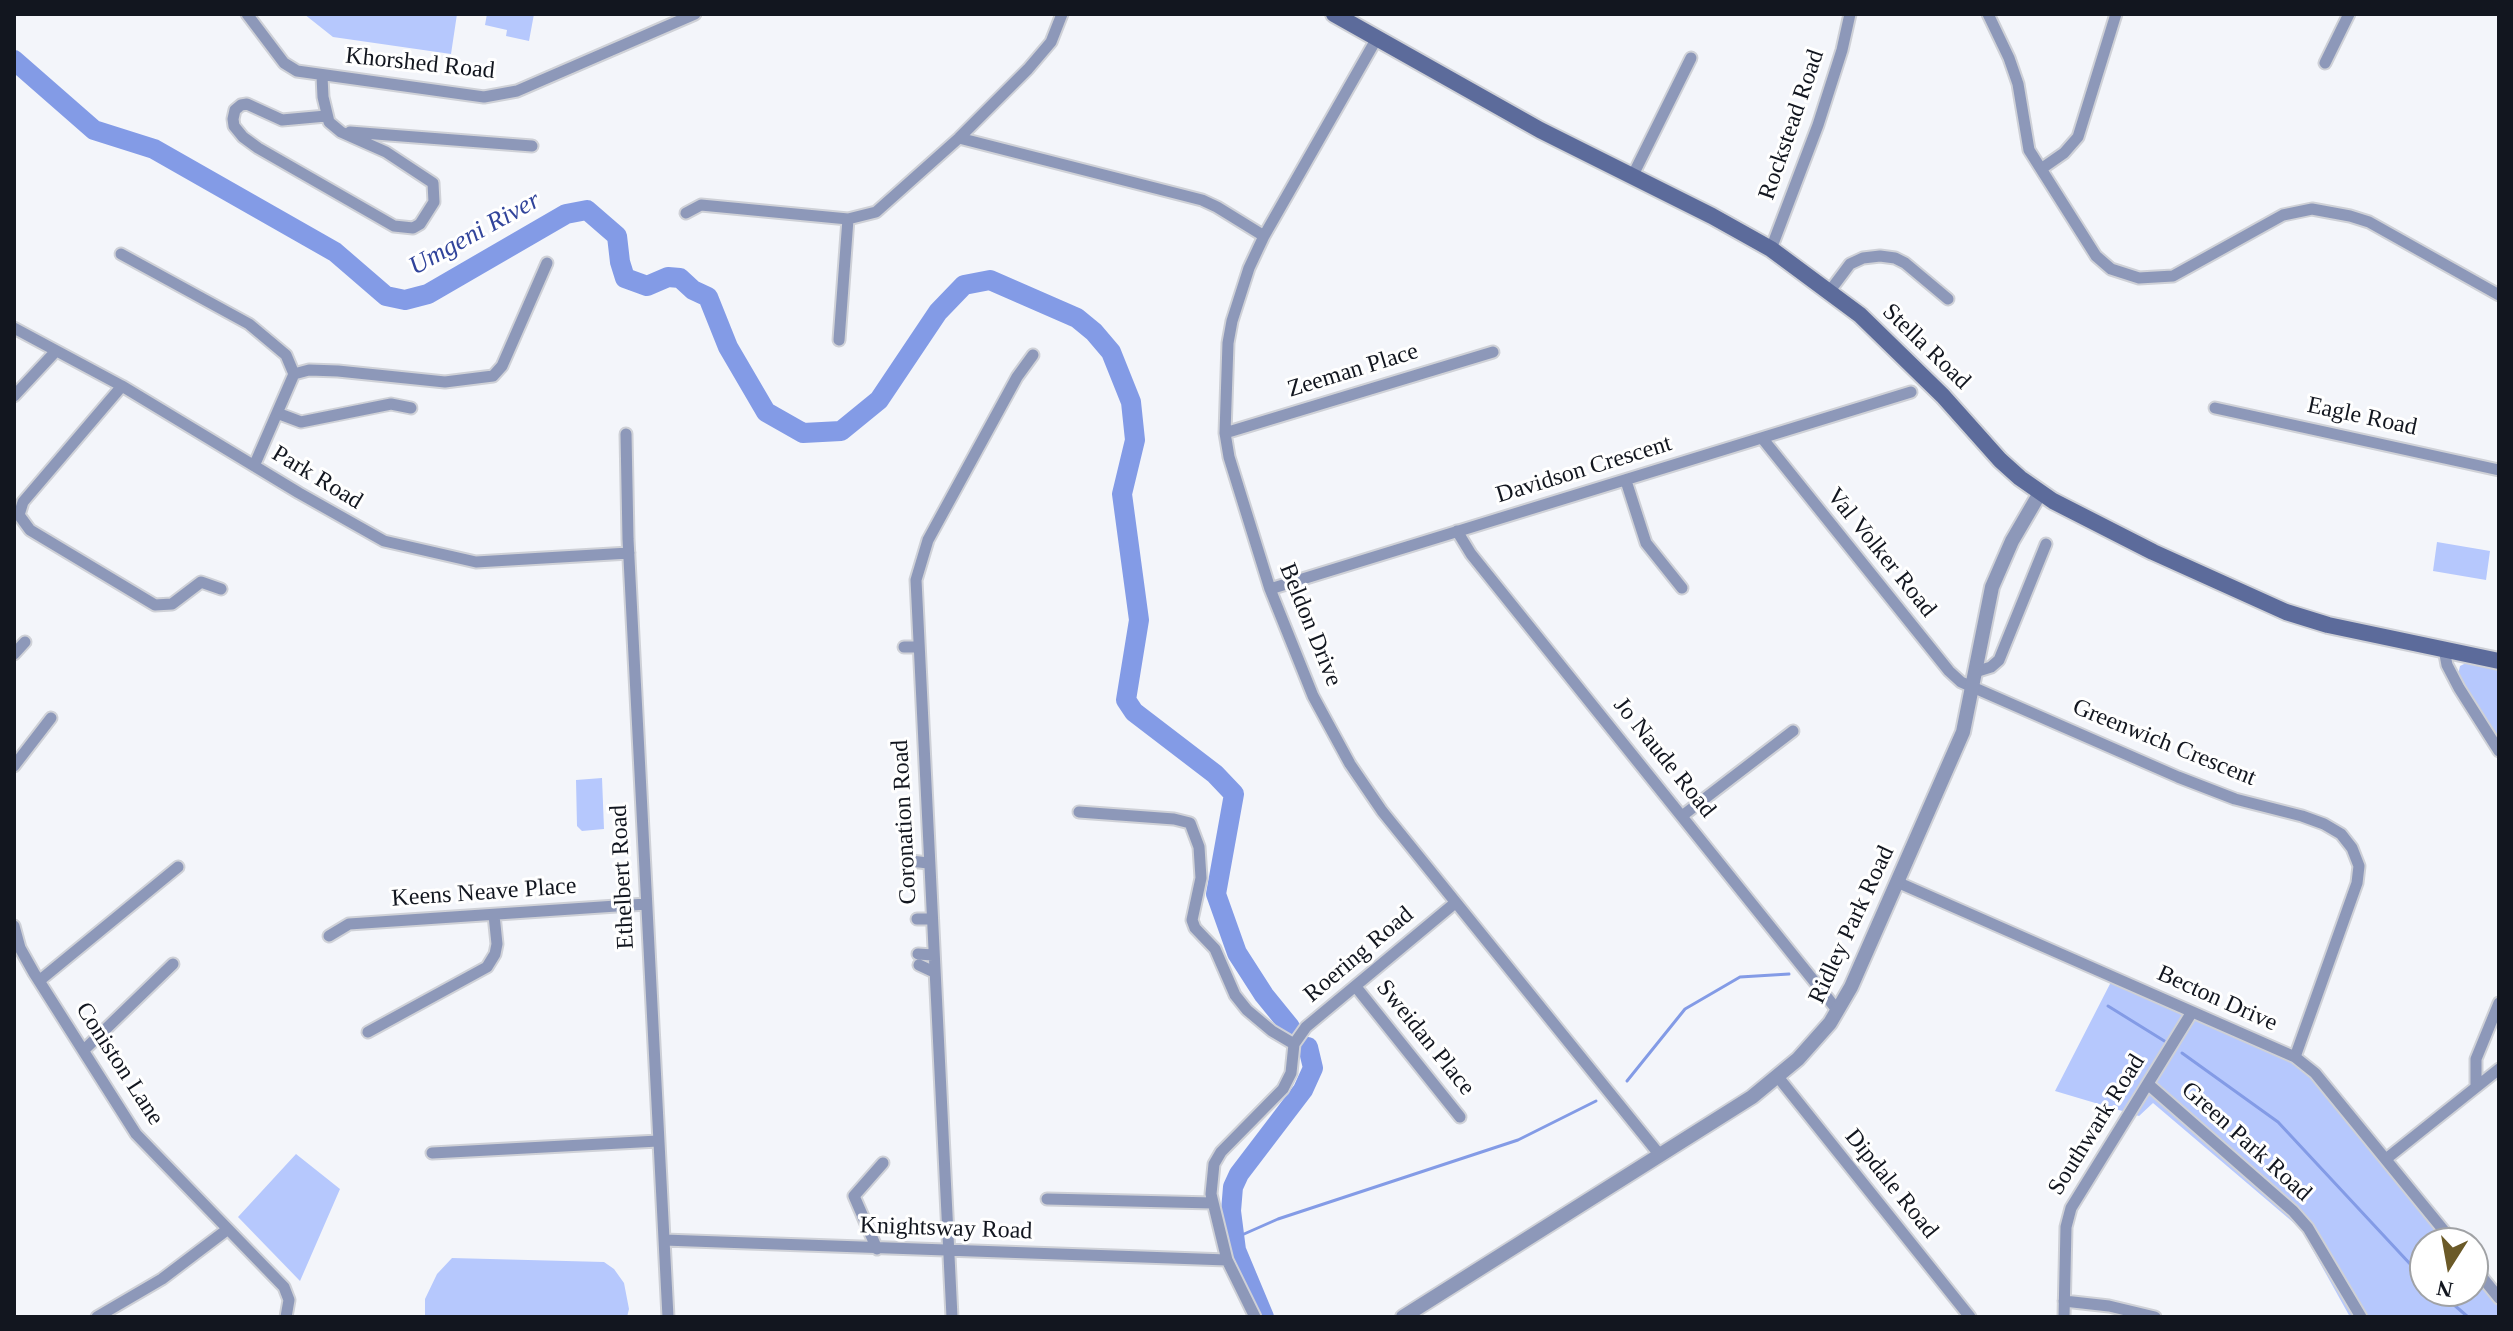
<!DOCTYPE html>
<style>
body{margin:0}
#map{position:relative;width:2513px;height:1331px;overflow:hidden;background:#f3f5fa;font-family:"Times New Roman",serif}
canvas{display:block}
.frame{position:absolute;inset:0;border:16px solid #12161f;pointer-events:none}
.north{position:absolute;left:2409px;top:1227px;width:80px;height:80px;box-sizing:border-box;background:#fff;border:2px solid #a0a2a5;border-radius:50%;rotate:191deg;font-size:22px;font-weight:700;line-height:32px;text-align:center;color:#12161f}
.north::after{content:'';display:block;margin:auto;width:28px;height:36px;background:#6b5a28;clip-path:polygon(50% 0,100% 100%,50% 72%,0 100%)}
</style>
<div id="map">
<canvas width="2513" height="1331"></canvas>
<div class="frame"></div>
<div class="north">N</div>
</div>
<script>
const g = document.querySelector('canvas').getContext('2d');
g.lineJoin = 'round';
function paint(path, color) {
  g.fillStyle = color;
  g.fill(path, 'evenodd');
}
function poly(rows) {
  const path = new Path2D();
  for (const r of rows) {
    path.moveTo(r[0], r[1]);
    for (let i = 2; i < r.length; i += 2) path.lineTo(r[i], r[i + 1]);
  }
  return path;
}
function strokePath(path, color, width, dash) {
  g.strokeStyle = color;
  g.lineWidth = width;
  g.lineCap = dash ? 'butt' : 'round';
  g.setLineDash(dash || []);
  g.stroke(path);
}
function drawText(font, color, halo, rows, align = 'center') {
  g.font = font + ' "Times New Roman",serif';
  g.lineWidth = 6;
  g.setLineDash([]);
  g.textBaseline = 'middle';
  g.strokeStyle = halo;
  g.fillStyle = color;
  for (const [text, x, y, turn = 0] of rows) {
    g.save();
    g.translate(x, y);
    g.rotate((+turn || 0) * Math.PI / 180);
    g.textAlign = isNaN(turn) ? turn : align;
    if (halo) g.strokeText(text, 0, 0);
    g.fillText(text, 0, 0);
    g.restore();
  }
}
const green = poly([
 [304,14,457,14,451,54,333,37],
 [487,14,534,14,529,41,506,36,507,30,485,25],
 [2437,542,2490,551,2486,580,2433,571],
 [2468,662,2499,669,2499,741,2458,675,2460,666],
 [602,778,604,829,582,831,577,826,576,780],
 [2111,982,2292,1061,2305,1071,2447,1243,2425,1243,2425,1291,2473,1291,2473,1275,2499,1303,2499,1317,2350,1317,2301,1229,2153,1103,2139,1116,2055,1091],
 [296,1154,340,1189,300,1281,238,1217],
 [452,1258,604,1262,614,1269,624,1283,629,1309,627,1317,425,1317,425,1299,437,1274]
]);
const stream = poly([
 [2108,1006,2166,1042],
 [2182,1053,2278,1122,2425,1280],
 [1627,1081,1685,1009,1740,977,1789,974],
 [1235,1238,1278,1219,1518,1140,1596,1101],
 [2438,1291,2468,1317]
]);
const river = poly([
 [14,60,94,130,154,149,335,252,386,296,405,300,428,294,566,214,587,210,617,236,620,262,625,278,647,286,668,277,680,278,693,290,708,297,728,347,766,412,803,433,841,431,879,400,938,312,964,285,990,280,1077,318,1094,332,1111,352,1131,402,1135,440,1122,494,1139,620,1126,700,1134,712,1215,774,1234,794,1216,894,1237,953,1264,995,1290,1027],
 [1264,1317,1236,1250,1231,1211,1233,1187,1239,1174,1303,1090,1313,1068,1308,1047]
]);
const minor = poly([
 [247,14,284,63,297,71,484,97,517,91,695,14],
 [1988,14,2009,58,2018,84,2029,150,2096,256,2111,269,2139,278,2173,276,2283,215,2312,209,2350,216,2369,222,2499,295],
 [1377,38,1264,236,1249,268,1232,321,1228,343,1225,433,1229,457,1270,589,1313,696,1350,764,1382,811,1659,1154],
 [2325,63,2349,14],
 [322,76,323,97,329,122,341,132,386,152,433,183,434,202,420,224,413,228,394,226,258,148,243,137,234,126,233,119,235,110,241,105,247,104,282,120,326,116],
 [350,132,532,146],
 [959,138,1202,200,1217,207,1264,236],
 [2041,169,2064,153,2078,137,2116,14],
 [1632,177,1691,58],
 [686,213,701,205,848,219,876,212,959,138,1028,69,1051,42,1062,14],
 [1771,249,1818,125,1842,50,1850,14],
 [121,254,249,324,286,355,294,374],
 [1829,292,1850,264,1863,258,1880,256,1895,258,1905,263,1948,299],
 [14,328,122,386,299,493,384,541,476,562,629,553],
 [839,340,848,219],
 [122,386,23,502,19,515,30,530,155,605,172,604,201,582,221,589],
 [14,396,56,351],
 [2215,408,2499,470],
 [277,413,301,422,391,404,411,408],
 [1225,433,1493,352],
 [626,434,628,539,668,1317],
 [1762,438,1949,671,1961,682,2178,777,2235,799,2302,816,2324,824,2341,834,2352,848,2359,866,2357,883,2295,1057],
 [254,466,294,374,309,370,338,371,445,382,493,376,502,366,547,263],
 [1626,481,1646,543,1682,588],
 [1457,531,1471,554,1838,1011],
 [1270,589,1911,392],
 [904,647,918,647],
 [2444,649,2447,665,2459,688,2499,751],
 [14,654,25,642],
 [1975,672,1991,667,1999,660,2046,544],
 [14,766,51,718],
 [1079,812,1174,819,1190,823,1199,847,1201,878,1192,920,1195,928,1215,949,1235,995,1247,1010,1272,1031,1294,1044],
 [1682,816,1793,731],
 [911,861,928,863],
 [1897,882,2295,1057,2315,1073,2454,1243],
 [917,919,932,919],
 [14,926,20,948,34,973,136,1134,284,1287,289,1300,286,1317],
 [329,936,349,924,646,904],
 [918,954,933,955],
 [919,965,934,972],
 [39,981,178,867],
 [1356,987,1460,1117],
 [368,1032,487,967,495,954,497,944,494,915],
 [84,1050,173,964],
 [1778,1077,1970,1317],
 [2149,1085,2293,1211,2308,1228,2361,1317],
 [2476,1086,2476,1059,2499,1003],
 [432,1153,658,1141],
 [2386,1159,2499,1069],
 [1047,1199,1213,1203],
 [664,1240,1227,1260],
 [877,1249,854,1196,883,1163],
 [2473,1266,2499,1298],
 [2064,1301,2109,1306,2155,1317],
 [97,1317,162,1279,228,1229],
 [952,1317,916,580,928,540,1017,377,1033,355],
 [1255,1317,1227,1260,1211,1194,1214,1164,1221,1152,1283,1089,1291,1073,1294,1044,1306,1027,1455,903],
 [2064,1317,2066,1227,2071,1208,2192,1012]
]);
const tertiary = poly([
 [1403,1317,1752,1097,1798,1059,1830,1023,1851,987,1963,732,1992,587,2012,541,2040,493]
]);
const secondary = poly([
 [1334,14,1540,130,1712,216,1771,249,1860,315,1943,396,2000,460,2020,478,2053,501,2153,552,2286,612,2328,625,2499,661]
]);
const streetNames = [
 ["Khorshed Road",420,64,6],
 ["Rockstead Road",1792,125,-71],
 ["Stella Road",1926,347,44],
 ["Zeeman Place",1353,371,-17],
 ["Eagle Road",2362,417,12],
 ["Davidson Crescent",1584,470,-17],
 ["Park Road",317,478,31],
 ["Val Volker Road",1881,553,51],
 ["Beldon Drive",1310,625,68],
 ["Greenwich Crescent",2164,743,22],
 ["Jo Naude Road",1664,758,51],
 ["Coronation Road",905,822,-93],
 ["Ethelbert Road",623,877,-93],
 ["Keens Neave Place",484,893,-4],
 ["Ridley Park Road",1852,925,-65],
 ["Roering Road",1359,955,-40],
 ["Becton Drive",2217,999,24],
 ["Sweidan Place",1425,1038,51],
 ["Coniston Lane",119,1064,57],
 ["Southwark Road",2097,1125,-58],
 ["Green Park Road",2246,1142,42],
 ["Dipdale Road",1891,1184,51],
 ["Knightsway Road",946,1229,2]
];
const waterNames = [
 ["Umgeni River",475,234,-29]
];
paint(green, '#b6c8fd');
strokePath(stream, '#839be6', 3);
strokePath(river, '#839be6', 20);
strokePath(minor, '#cfd1d7', 15);
strokePath(tertiary, '#cfd1d7', 18);
strokePath(secondary, '#cfd1d7', 20);
strokePath(minor, '#8d98b9', 11);
strokePath(tertiary, '#8d98b9', 14);
strokePath(secondary, '#5c6b9b', 16);
drawText('24px', '#12161f', '#fff', streetNames);
drawText('italic 26px', '#31449b', '#fff', waterNames);
</script>
